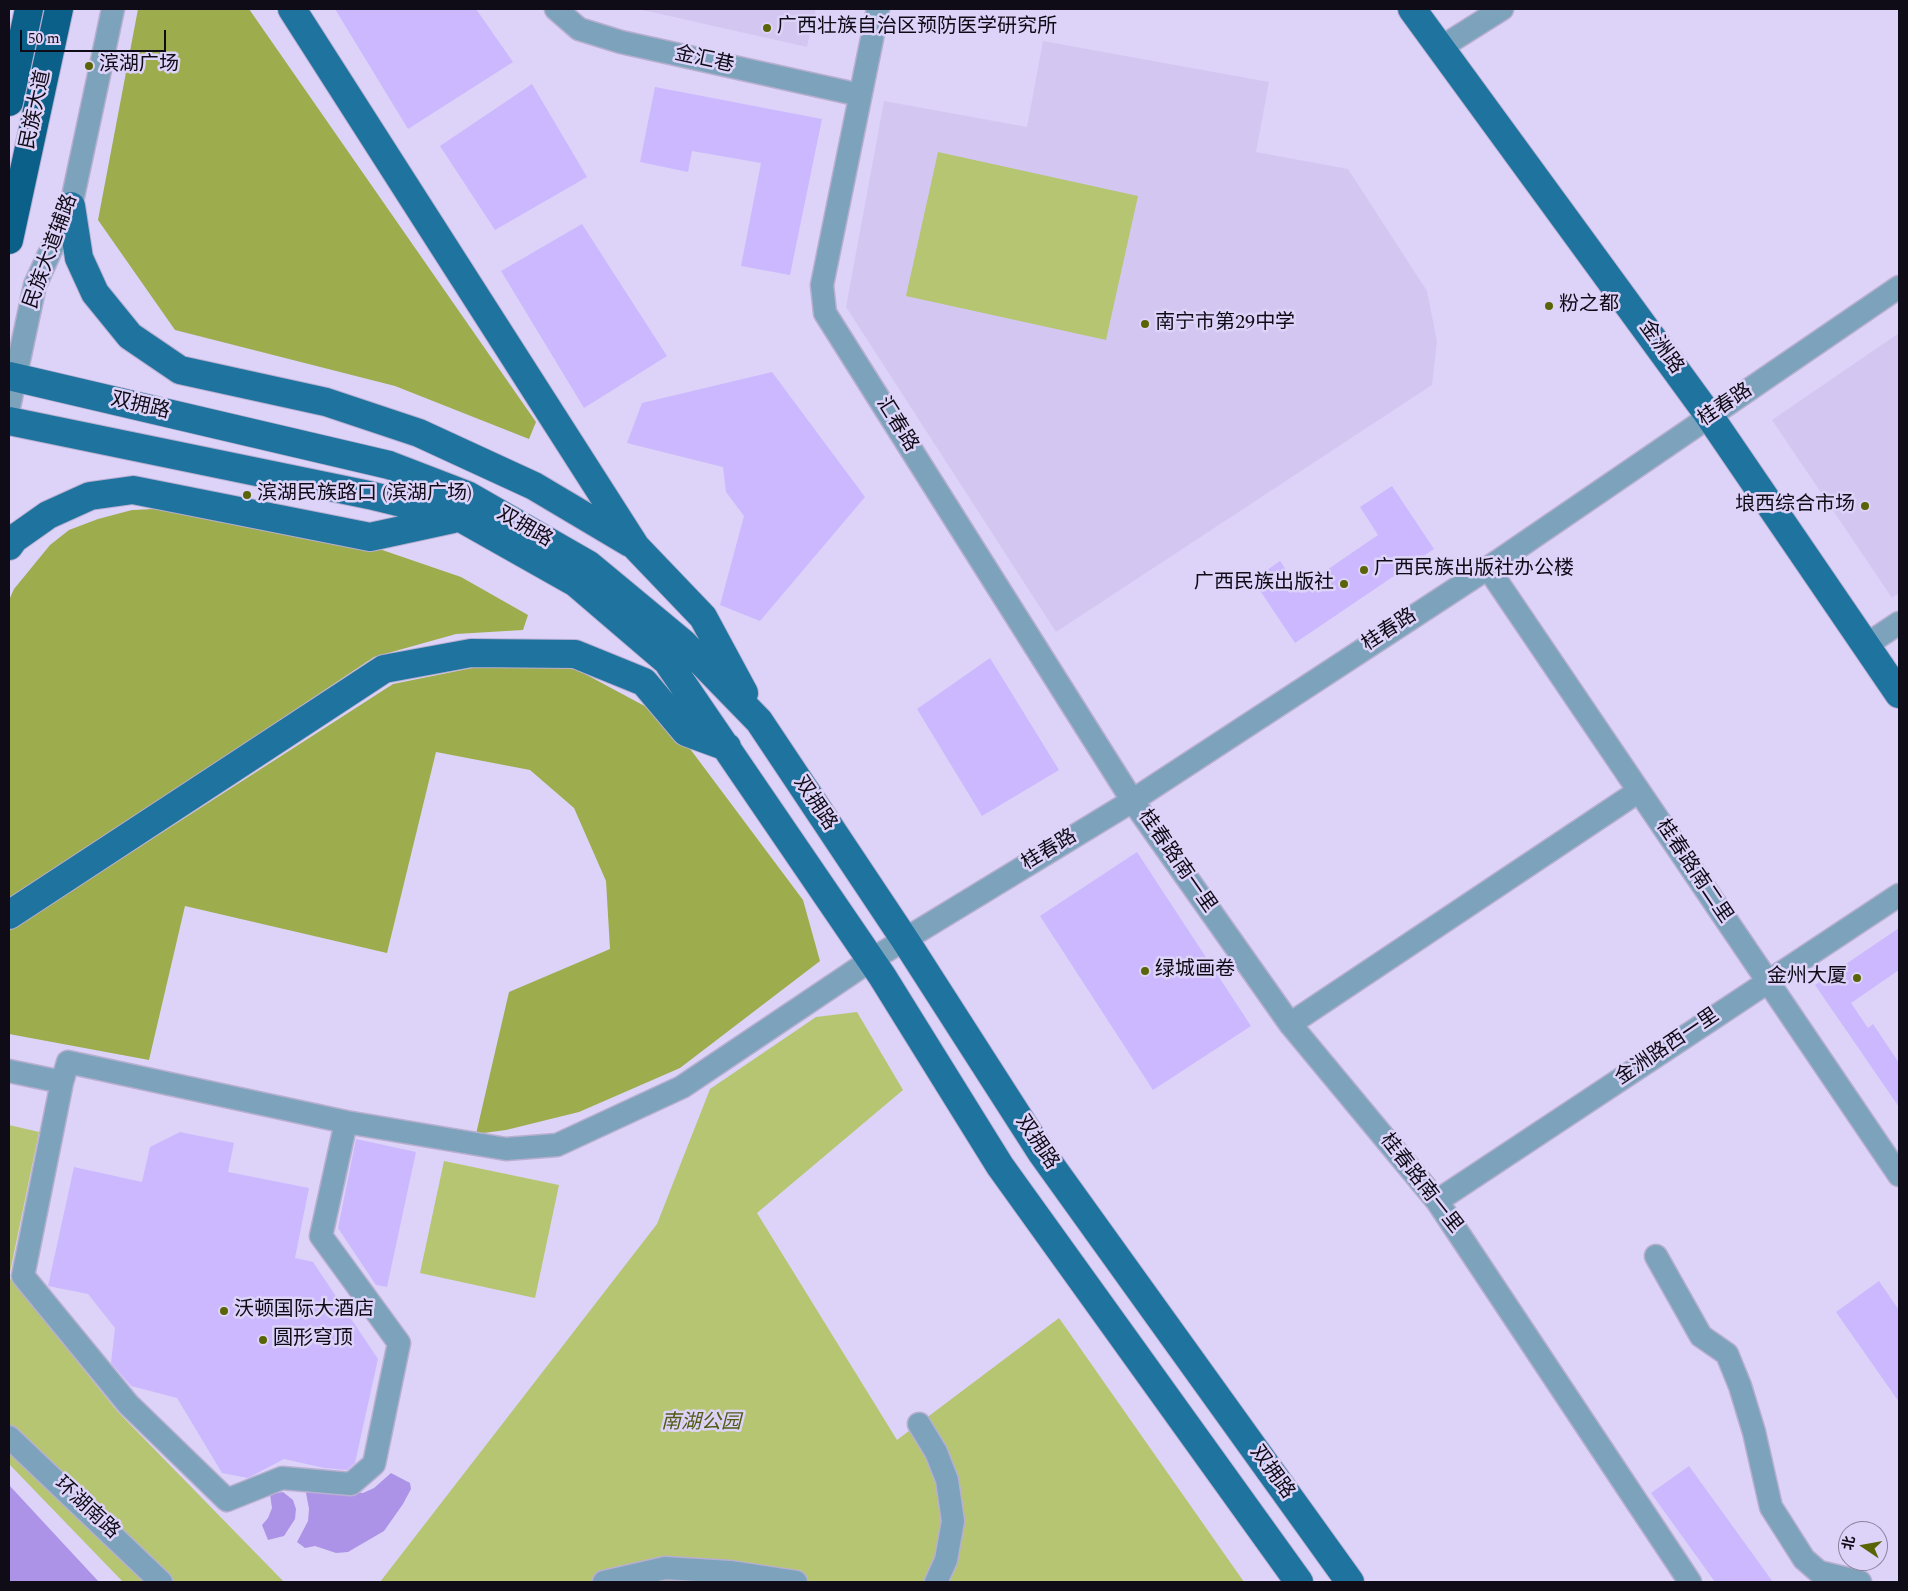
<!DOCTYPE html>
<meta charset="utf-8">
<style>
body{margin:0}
#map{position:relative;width:1908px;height:1591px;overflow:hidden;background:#ddd3f8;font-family:Spectral,"Noto Sans SC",serif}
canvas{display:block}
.frame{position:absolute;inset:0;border:10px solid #0f0b17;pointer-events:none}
.north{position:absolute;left:1838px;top:1521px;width:50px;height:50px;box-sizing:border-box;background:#ddd3f8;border:1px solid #8b839e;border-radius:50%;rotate:282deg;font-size:14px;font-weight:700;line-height:20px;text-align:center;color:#0f0b17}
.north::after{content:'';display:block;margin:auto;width:18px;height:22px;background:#596406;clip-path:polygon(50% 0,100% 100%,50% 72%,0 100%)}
.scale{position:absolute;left:20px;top:30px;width:146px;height:22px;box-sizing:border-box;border:2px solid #0f0b17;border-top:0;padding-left:6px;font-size:15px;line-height:18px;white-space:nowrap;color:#0f0b17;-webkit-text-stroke:4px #ddd3f8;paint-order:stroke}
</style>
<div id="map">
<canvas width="1908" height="1591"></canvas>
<div class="frame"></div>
<div class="north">北</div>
<div class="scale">50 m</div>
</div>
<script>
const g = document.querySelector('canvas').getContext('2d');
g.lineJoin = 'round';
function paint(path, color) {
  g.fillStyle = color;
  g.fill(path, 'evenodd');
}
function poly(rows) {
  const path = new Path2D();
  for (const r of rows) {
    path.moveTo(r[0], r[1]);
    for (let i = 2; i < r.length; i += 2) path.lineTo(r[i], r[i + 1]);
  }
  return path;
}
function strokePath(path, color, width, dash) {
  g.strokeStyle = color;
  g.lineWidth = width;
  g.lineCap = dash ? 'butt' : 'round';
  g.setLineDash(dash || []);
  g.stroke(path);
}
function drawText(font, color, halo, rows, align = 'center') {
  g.font = font + ' Spectral,"Noto Sans SC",serif';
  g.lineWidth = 5;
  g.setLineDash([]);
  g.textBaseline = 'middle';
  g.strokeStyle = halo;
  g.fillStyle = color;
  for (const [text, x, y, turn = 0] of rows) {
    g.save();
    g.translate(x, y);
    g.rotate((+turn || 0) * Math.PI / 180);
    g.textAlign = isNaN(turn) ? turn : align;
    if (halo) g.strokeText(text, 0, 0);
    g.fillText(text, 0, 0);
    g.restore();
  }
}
const built = poly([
 [638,9,816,9,807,47],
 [1043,41,1269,82,1256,152,1348,169,1427,291,1437,341,1432,385,1056,632,846,307,884,101,1027,127],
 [1899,333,1899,593,1892,598,1772,420]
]);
const green = poly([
 [938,152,1138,196,1106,340,906,296],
 [857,1012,903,1090,757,1213,897,1440,1059,1318,1244,1582,380,1582,657,1224,710,1089,816,1017],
 [9,1125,39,1132,9,1277,117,1411,284,1582,123,1582,9,1464],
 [444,1161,559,1185,535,1298,420,1273]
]);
const forest = poly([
 [138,9,249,9,536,422,529,439,395,386,175,330,98,220],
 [200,507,356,541,461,577,528,615,523,630,456,634,374,657,9,901,9,600,14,589,50,545,69,530,98,519,132,510],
 [572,667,667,718,803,900,820,961,680,1068,579,1112,506,1130,476,1134,509,992,610,949,606,881,574,808,530,770,436,752,387,953,185,906,149,1060,9,1034,9,931,393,684,472,668]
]);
const water = poly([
 [391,1473,410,1483,411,1489,403,1504,384,1531,348,1552,336,1553,315,1546,305,1548,297,1542,308,1521,309,1509,306,1493,310,1489,363,1493,374,1488],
 [9,1485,99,1582,9,1582],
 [283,1492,293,1500,296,1509,295,1519,284,1536,268,1540,262,1525,268,1518,272,1508,270,1494]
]);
const building = poly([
 [335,9,476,9,513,62,408,129],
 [532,84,587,177,495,230,440,146],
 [655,87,822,119,790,275,741,266,761,163,692,151,688,172,640,162],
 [582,224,667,356,584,408,501,271],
 [772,372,865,497,760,621,720,605,744,516,726,492,723,467,627,443,642,403],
 [1392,486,1434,549,1295,643,1253,580,1280,561,1299,589,1378,535,1360,507],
 [990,658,1059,770,982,816,917,709],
 [1137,852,1251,1026,1153,1090,1040,916],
 [1899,928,1899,970,1851,1003,1868,1028,1873,1024,1899,1063,1899,1107,1815,985],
 [180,1132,234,1143,228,1172,309,1188,295,1258,313,1262,378,1359,355,1463,347,1470,324,1468,284,1459,248,1478,222,1473,177,1398,131,1386,111,1363,115,1328,88,1294,48,1286,74,1167,142,1182,150,1147],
 [356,1139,416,1152,387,1287,376,1285,338,1228],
 [1879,1281,1899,1310,1899,1402,1836,1312],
 [1689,1466,1773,1582,1715,1582,1651,1493]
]);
const minor = poly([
 [556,9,579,29,621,42,860,95],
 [878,9,822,285,825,313,1132,800,1290,1024,1437,1201,1690,1582],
 [1440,48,1502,9],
 [9,407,35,285,71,206,113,9],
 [1488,568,1899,1175],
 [1866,645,1899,623],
 [1290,1024,1639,791],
 [68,1062,346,1122,321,1236,399,1343,374,1464,351,1484,282,1478,227,1500,128,1404,23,1276,62,1082,68,1062],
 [9,1071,62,1082],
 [346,1122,506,1149,557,1145,682,1087,871,960,1124,806,1488,568,1899,287],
 [1437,1201,1899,895],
 [1656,1256,1701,1336,1727,1354,1740,1386,1754,1432,1771,1507,1804,1559,1819,1572,1860,1582],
 [919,1424,936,1452,947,1480,953,1521,946,1560,936,1582],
 [9,1437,161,1582],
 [604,1582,665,1568,730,1572,796,1582]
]);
const major = poly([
 [292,9,636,547,703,617,744,693],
 [1412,9,1710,417,1899,694],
 [71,206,79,258,95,293,130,336,180,370,326,402,419,433,534,486,630,543],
 [9,376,389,465,467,495,589,565,683,643,759,721,905,940,1041,1152,1350,1582],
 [9,421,369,495,459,517,576,583,667,661,882,976,1000,1166,1299,1582],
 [9,546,14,539,48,515,90,496,133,490,370,537,453,519],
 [9,915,384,669,471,653,575,654,644,682,686,732,727,747]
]);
const highway = poly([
 [9,102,29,9],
 [9,240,59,9]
]);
const markers = [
 [767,28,5,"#596406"],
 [89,66,5,"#596406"],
 [1549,306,5,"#596406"],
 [1145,324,5,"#596406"],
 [247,495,5,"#596406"],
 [1865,506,5,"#596406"],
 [1364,570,5,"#596406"],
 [1344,584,5,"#596406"],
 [1145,971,5,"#596406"],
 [1857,978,5,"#596406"],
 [224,1311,5,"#596406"],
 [263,1340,5,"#596406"]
];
const poiNames = [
 ["广西壮族自治区预防医学研究所",777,28],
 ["滨湖广场",99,66],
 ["粉之都",1559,306],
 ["南宁市第29中学",1155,324],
 ["滨湖民族路口 (滨湖广场)",257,495],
 ["埌西综合市场",1855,506,"right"],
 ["广西民族出版社办公楼",1374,570],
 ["广西民族出版社",1334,584,"right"],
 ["绿城画卷",1155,971],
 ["金州大厦",1847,978,"right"],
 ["沃顿国际大酒店",234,1311],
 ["圆形穹顶",273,1340]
];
const streetNames = [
 ["金汇巷",704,61,12],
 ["民族大道",37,110,-78],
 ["民族大道辅路",52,252,-70],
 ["金洲路",1660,348,54],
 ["桂春路",1726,406,-34],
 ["双拥路",140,407,13],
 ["汇春路",896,425,58],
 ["双拥路",524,528,30],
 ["桂春路",1390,631,-33],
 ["双拥路",814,804,56],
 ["桂春路",1050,851,-31],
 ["桂春路南一里",1176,862,55],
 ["桂春路南二里",1693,872,56],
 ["金洲路西一里",1668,1048,-34],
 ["双拥路",1036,1143,56],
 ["桂春路南一里",1420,1184,52],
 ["双拥路",1271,1473,54],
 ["环湖南路",86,1509,43]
];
const parkNames = [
 ["南湖公园",701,1424]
];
paint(built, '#d3c7f2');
paint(green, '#b6c571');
paint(forest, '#9dad4d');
paint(water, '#ad93e7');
paint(building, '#ccb8fe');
strokePath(minor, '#b8afd0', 25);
strokePath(major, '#b8afd0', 30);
strokePath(highway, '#b8afd0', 30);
strokePath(minor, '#7da3bc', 22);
strokePath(major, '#1e739f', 28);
strokePath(highway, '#0b6089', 28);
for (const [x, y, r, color] of markers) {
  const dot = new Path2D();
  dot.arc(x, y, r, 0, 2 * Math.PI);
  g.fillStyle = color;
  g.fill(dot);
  strokePath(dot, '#ddd3f8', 2);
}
drawText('20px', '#0f0b17', '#ddd3f8', poiNames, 'left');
drawText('20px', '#0f0b17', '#ddd3f8', streetNames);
drawText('italic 20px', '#525b16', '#ddd3f8', parkNames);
</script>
